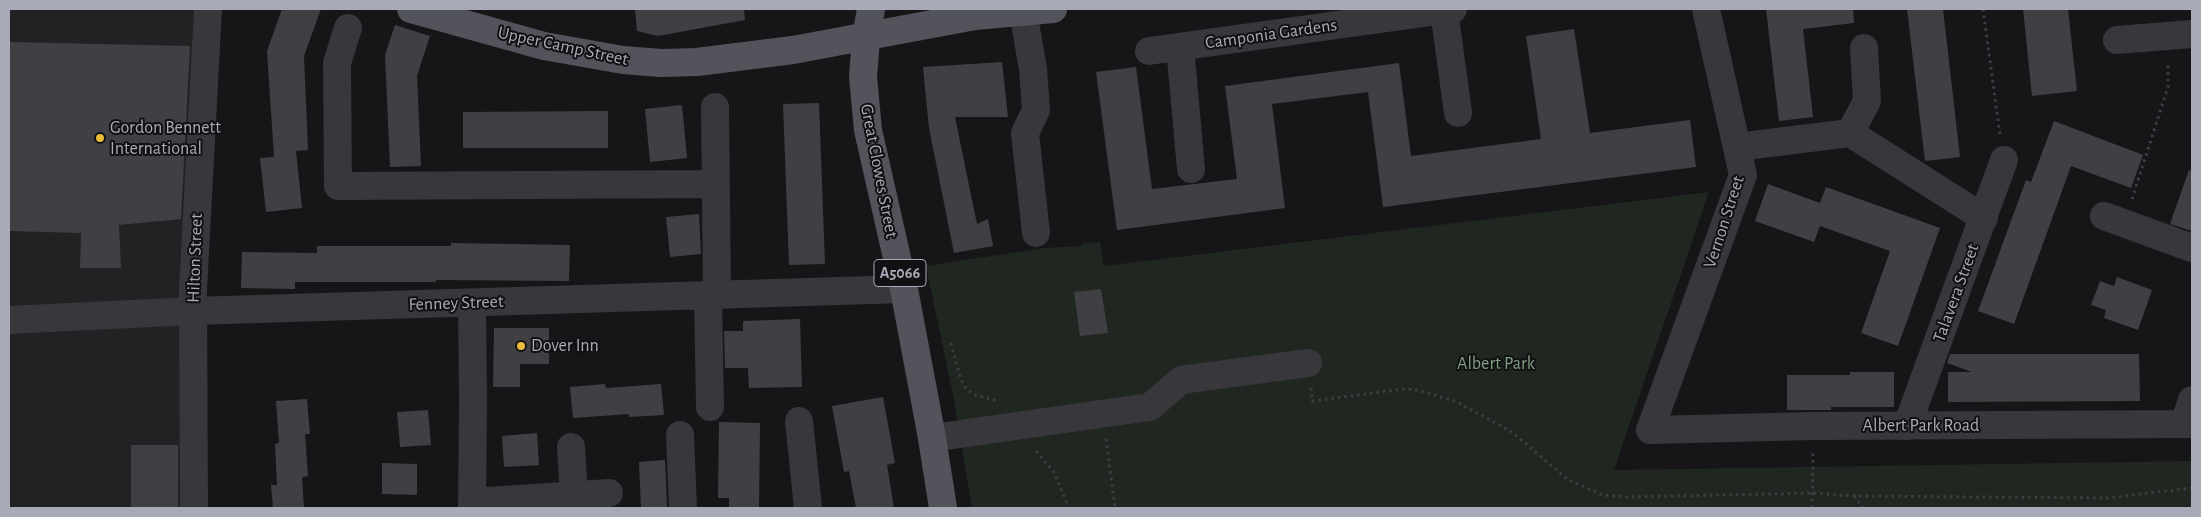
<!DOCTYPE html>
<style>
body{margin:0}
#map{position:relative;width:2201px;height:517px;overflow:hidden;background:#161517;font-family:"Alegreya Sans",sans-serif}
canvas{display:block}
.frame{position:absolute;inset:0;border:10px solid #a8abb7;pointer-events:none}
</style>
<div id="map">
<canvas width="2201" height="517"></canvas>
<div class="frame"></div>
</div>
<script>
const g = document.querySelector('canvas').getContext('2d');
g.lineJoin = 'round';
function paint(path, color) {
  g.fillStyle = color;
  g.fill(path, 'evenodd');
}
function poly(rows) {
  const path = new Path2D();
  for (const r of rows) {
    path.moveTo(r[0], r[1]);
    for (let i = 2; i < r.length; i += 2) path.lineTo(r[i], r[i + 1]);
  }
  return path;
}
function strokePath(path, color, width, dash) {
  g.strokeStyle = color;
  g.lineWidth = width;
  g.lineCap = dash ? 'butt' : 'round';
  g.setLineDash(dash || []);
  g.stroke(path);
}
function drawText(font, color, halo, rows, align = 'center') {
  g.font = font + ' "Alegreya Sans",sans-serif';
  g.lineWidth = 4;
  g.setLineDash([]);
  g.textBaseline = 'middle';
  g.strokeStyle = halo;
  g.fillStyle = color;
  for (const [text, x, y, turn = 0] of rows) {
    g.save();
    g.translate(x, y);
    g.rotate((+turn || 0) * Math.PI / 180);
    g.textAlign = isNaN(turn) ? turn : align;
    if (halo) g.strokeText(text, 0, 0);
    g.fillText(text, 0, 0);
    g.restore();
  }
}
const built = poly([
 [9,9,196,9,186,508,9,508]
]);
const green = poly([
 [1709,192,1614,470,2192,461,2192,508,972,508,953,395,926,266,1043,248,1080,246,1084,243,1100,242,1104,266]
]);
const building = poly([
 [282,9,321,9,304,56,308,150,296,151,302,208,266,212,260,158,274,157,267,51],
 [635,9,744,9,745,20,658,36,637,31],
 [1766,9,1853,9,1854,23,1803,29,1813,117,1779,121],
 [1907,9,1943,9,1960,157,1925,161],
 [2023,9,2068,9,2077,91,2032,96],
 [395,25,430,36,417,76,421,166,390,167,385,55],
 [1574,29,1590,133,1690,120,1696,167,1383,207,1368,92,1272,104,1285,208,1117,230,1096,72,1136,67,1152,189,1237,179,1225,86,1399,63,1411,156,1541,139,1526,36],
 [9,42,190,46,181,219,119,225,121,268,80,268,81,233,9,231],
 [1002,62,1008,117,955,117,977,224,988,219,993,246,954,253,929,128,923,67],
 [819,103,825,264,789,265,783,104],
 [682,105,687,158,650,162,645,109],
 [608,111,608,148,463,148,463,112],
 [2054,121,2143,155,2131,188,2071,166,2014,324,1978,311,2026,180,2031,182],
 [2189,170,2192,171,2192,231,2170,224],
 [1768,184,1820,203,1826,187,1940,228,1898,346,1861,333,1890,251,1820,226,1814,242,1755,221],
 [699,214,701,254,670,257,666,217],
 [451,243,570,245,569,281,436,280,436,282,295,282,295,289,241,288,242,252,317,253,317,246,451,246],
 [2117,277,2152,290,2138,330,2104,318,2106,310,2091,305,2100,281,2114,286],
 [1101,289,1108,333,1080,336,1074,292],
 [800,319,802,387,749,388,748,368,725,368,724,331,743,331,743,321],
 [494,328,549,328,549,364,520,364,520,387,493,387],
 [1950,354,2139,354,2140,401,1948,402,1948,372,1972,372,1947,363],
 [1850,372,1894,372,1894,407,1831,407,1831,410,1787,410,1787,375,1850,375],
 [605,384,606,388,661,384,664,415,629,417,629,414,573,418,570,387],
 [883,397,895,463,887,465,894,508,856,508,849,471,844,472,832,406],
 [307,399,310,434,305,434,308,476,302,477,304,508,273,508,271,485,277,485,275,444,279,443,276,401],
 [428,410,431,445,400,447,397,412],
 [719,422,760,423,759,508,729,508,729,498,718,498],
 [537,433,539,465,504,467,502,436],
 [131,445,178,445,178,508,131,508],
 [665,460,667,507,641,508,639,462],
 [382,463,417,464,417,495,382,494]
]);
const path = poly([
 [1983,9,2000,135],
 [2132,199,2168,87,2168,64],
 [951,343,960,377,966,389,975,395,998,401],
 [1311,388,1312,401,1403,389,1418,390,1457,402,1512,432,1567,479,1602,495,1627,497,1813,493,1854,496,2108,498,2192,488],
 [1106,439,1115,508],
 [1036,451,1054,472,1069,508],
 [1854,496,1863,508],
 [1812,508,1813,452]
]);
const minor = poly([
 [1706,9,1743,175,1650,430,1813,426,2192,424],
 [1444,10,1458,113],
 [1023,11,1033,69,1036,110,1025,133,1036,233],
 [348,28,337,63,338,186,716,184],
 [2117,40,2192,34],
 [1180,47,1191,169],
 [1149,51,1453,9],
 [715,107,717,295],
 [1850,133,1984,218],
 [1737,147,1850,133,1867,101,1864,48],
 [2104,216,2192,248],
 [708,296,710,407],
 [472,303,473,396],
 [9,320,193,311,904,289],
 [799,421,808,508],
 [2184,424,2192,400],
 [1907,426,2004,160],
 [680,435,683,508],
 [932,438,1150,407,1181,380,1308,363],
 [571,447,574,495],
 [472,502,609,493],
 [194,508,193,290,208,9],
 [472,508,473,404]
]);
const major = poly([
 [411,9,544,46,623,60,661,63,697,62,793,50,975,16,1053,9],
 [871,9,866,38,863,77,868,130,904,289,932,438,943,508]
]);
const markers = [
 [100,138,5,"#eabc3b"],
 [521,346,5,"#eabc3b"]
];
const shields = [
 [900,273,52]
];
const shieldNames = [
 ["A5066",900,273]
];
const streetNames = [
 ["Camponia Gardens",1271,34,-8],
 ["Upper Camp Street",563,46,12],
 ["Great Clowes Street",879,171,79],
 ["Vernon Street",1724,222,-72],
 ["Hilton Street",195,258,-88],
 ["Talavera Street",1956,293,-70],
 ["Fenney Street",456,303,-2],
 ["Albert Park Road",1921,426]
];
const poiNames = [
 ["Gordon Bennett",110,128],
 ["International",110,149],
 ["Dover Inn",531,346]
];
const parkNames = [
 ["Albert Park",1496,364]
];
paint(built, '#222224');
paint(green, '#202721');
paint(building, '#404044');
strokePath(path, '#3d3e43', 3, [2.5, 4]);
strokePath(minor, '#37373c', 28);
strokePath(major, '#53545b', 28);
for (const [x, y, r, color] of markers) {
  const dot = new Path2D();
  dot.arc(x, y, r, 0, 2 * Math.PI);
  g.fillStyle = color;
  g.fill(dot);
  strokePath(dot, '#111012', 2);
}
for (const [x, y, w] of shields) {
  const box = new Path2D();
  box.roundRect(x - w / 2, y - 13.5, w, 27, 4);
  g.fillStyle = '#111012';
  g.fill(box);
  strokePath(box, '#a8abb7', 1);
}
drawText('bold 16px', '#a8abb7', null, shieldNames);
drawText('18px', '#a8abb7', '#111012', streetNames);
drawText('18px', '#a8abb7', '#111012', poiNames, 'left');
drawText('18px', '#80a184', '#111012', parkNames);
</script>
